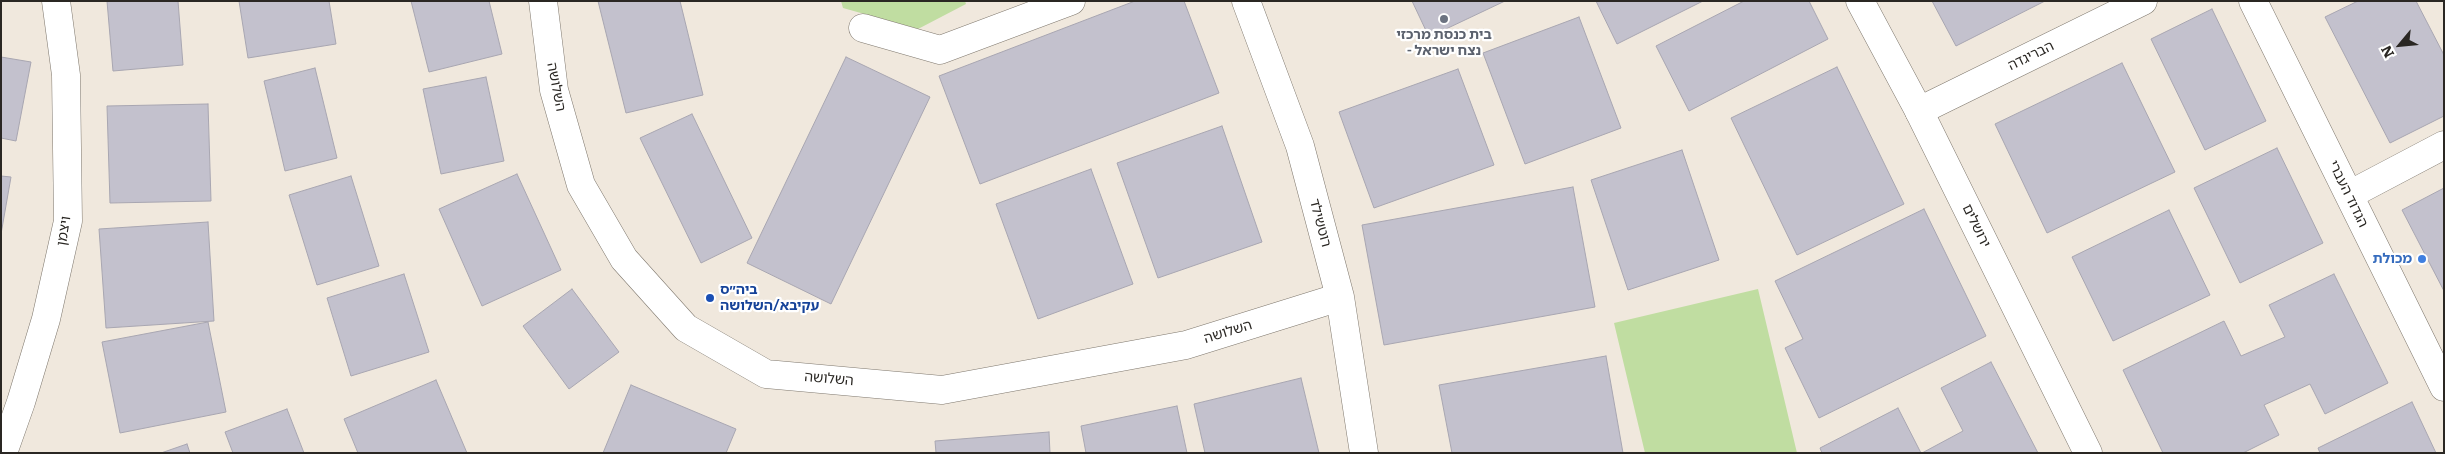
<!DOCTYPE html>
<meta charset="utf-8">
<style>
body{margin:0}
#map{position:relative;width:2445px;height:454px;overflow:hidden;background:#f0e8dd;font-family:Literata,serif}
canvas{display:block}
.frame{position:absolute;inset:0;border:2px solid #2a2723;pointer-events:none}
.north{position:absolute;left:2375px;top:20px;width:50px;height:50px;-webkit-text-stroke:4px #fff;paint-order:stroke;rotate:242deg;font-size:14px;font-weight:700;line-height:20px;text-align:center;color:#2a2723}
.north::after{content:'';display:block;margin:auto;width:18px;height:22px;background:#2a2723;clip-path:polygon(50% 0,100% 100%,50% 72%,0 100%)}
</style>
<div id="map">
<canvas width="2445" height="454"></canvas>
<div class="frame"></div>
<div class="north">N</div>
</div>
<script>
const g = document.querySelector('canvas').getContext('2d');
g.lineJoin = 'round';
function paint(path, color) {
  g.fillStyle = color;
  g.fill(path, 'evenodd');
}
function poly(rows) {
  const path = new Path2D();
  for (const r of rows) {
    path.moveTo(r[0], r[1]);
    for (let i = 2; i < r.length; i += 2) path.lineTo(r[i], r[i + 1]);
  }
  return path;
}
function strokePath(path, color, width, dash) {
  g.strokeStyle = color;
  g.lineWidth = width;
  g.lineCap = dash ? 'butt' : 'round';
  g.setLineDash(dash || []);
  g.stroke(path);
}
function drawText(font, color, halo, rows, align = 'center') {
  g.font = font + ' Literata,"Noto Sans Hebrew",serif';
  g.lineWidth = 4.5;
  g.setLineDash([]);
  g.textBaseline = 'middle';
  g.strokeStyle = halo;
  g.fillStyle = color;
  for (const [text, x, y, turn = 0] of rows) {
    g.save();
    g.translate(x, y);
    g.rotate((+turn || 0) * Math.PI / 180);
    g.textAlign = isNaN(turn) ? turn : align;
    if (halo) g.strokeText(text, 0, 0);
    g.fillText(text, 0, 0);
    g.restore();
  }
}
const green = poly([
 [841,1,965,1,966,4,918,29,843,8],
 [1758,289,1797,453,1645,453,1614,323]
]);
const building = poly([
 [107,1,178,1,183,65,113,71,107,1],
 [239,1,329,1,336,44,248,58,239,1],
 [411,1,489,1,502,54,429,72,411,1],
 [598,1,680,1,703,95,626,113,598,1],
 [1135,1,1184,1,1219,93,980,184,939,76,1135,1],
 [1412,1,1505,1,1429,37,1412,1],
 [1596,1,1703,1,1617,44,1596,1],
 [1744,1,1809,1,1828,39,1689,111,1656,46,1744,1],
 [1932,1,2045,1,1956,46,1932,1],
 [2358,1,2416,1,2444,55,2444,116,2390,143,2325,17,2358,1],
 [2212,9,2266,121,2205,150,2151,39,2212,9],
 [1579,17,1621,128,1525,164,1483,53,1579,17],
 [1,57,31,62,16,141,1,138,1,57],
 [846,57,930,97,831,304,747,263,846,57],
 [2122,63,2175,172,2047,233,1995,124,2122,63],
 [1837,67,1904,204,1797,255,1731,118,1837,67],
 [315,68,337,158,285,171,264,81,315,68],
 [1458,69,1494,165,1374,208,1339,112,1458,69],
 [486,77,504,161,441,174,423,89,486,77],
 [208,104,211,201,110,203,107,106,208,104],
 [692,114,752,238,701,263,640,138,692,114],
 [1222,126,1262,242,1158,278,1117,163,1222,126],
 [2277,148,2323,243,2240,283,2194,188,2277,148],
 [1682,150,1719,260,1628,290,1591,180,1682,150],
 [1091,169,1133,284,1038,319,996,204,1091,169],
 [517,174,561,270,482,306,439,209,517,174],
 [1,176,11,177,1,234,1,176],
 [351,176,379,266,317,285,289,195,351,176],
 [1573,187,1595,307,1384,345,1362,225,1573,187],
 [2444,188,2444,291,2402,210,2444,188],
 [1924,209,1986,336,1819,418,1785,348,1803,339,1775,281,1924,209],
 [2169,210,2210,295,2113,341,2072,257,2169,210],
 [208,222,214,321,106,328,99,229,208,222],
 [404,274,429,352,351,376,327,298,404,274],
 [2334,274,2388,383,2325,414,2310,384,2264,405,2279,435,2243,453,2163,453,2123,370,2224,321,2241,356,2285,337,2269,305,2334,274],
 [572,289,619,352,569,389,523,326,572,289],
 [208,322,226,412,120,433,102,342,208,322],
 [1606,356,1623,453,1452,453,1439,385,1606,356],
 [1991,362,2038,453,1922,453,1963,431,1941,388,1991,362],
 [1301,378,1319,453,1205,453,1194,404,1301,378],
 [436,380,467,453,358,453,344,419,436,380],
 [631,385,736,429,726,453,603,453,631,385],
 [2412,402,2436,453,2320,453,2318,448,2412,402],
 [1177,406,1187,453,1086,453,1081,426,1177,406],
 [1898,408,1921,453,1822,453,1820,448,1898,408],
 [287,409,304,453,233,453,225,432,287,409],
 [1049,432,1050,453,936,453,935,441,1049,432],
 [187,444,190,453,161,453,187,444]
]);
const minor = poly([
 [543,1,554,90,581,185,624,259,686,328,766,374,942,390,1186,345,1340,297],
 [1246,1,1300,146,1340,297,1364,453],
 [2253,1,2444,387],
 [863,28,940,50,1071,1],
 [1919,111,2143,1],
 [2349,195,2444,145],
 [3,453,21,402,46,319,68,221,66,75,56,1]
]);
const tertiary = poly([
 [1860,1,1919,111,2088,453]
]);
const markers = [
 [1444,19,5,"#6b7280"],
 [2422,259,5,"#3f7fe0"],
 [710,298,5,"#1a4fb4"]
];
const worshipNames = [
 ["בית כנסת מרכזי",1444,35],
 ["- נצח ישראל",1444,51]
];
const streetNames = [
 ["הבריגדה",2031,56,-26],
 ["השלושה",556,87,79],
 ["הגדוד העברי",2348,194,64],
 ["רוטשילד",1320,223,75],
 ["ירושלים",1976,226,64],
 ["ויצמן",64,231,-81],
 ["השלושה",1228,332,-17],
 ["השלושה",829,379,5]
];
const shopNames = [
 ["מכולת",2412,259]
];
const transitNames = [
 ["ביה״ס",720,290],
 ["עקיבא/השלושה",720,306]
];
paint(green, '#c0dda1');
paint(building, '#c3c1cd');
strokePath(building, '#a8a6b1', 1);
strokePath(minor, '#7f786e', 29);
strokePath(tertiary, '#7f786e', 29);
strokePath(minor, '#fff', 28);
strokePath(tertiary, '#fff', 28);
for (const [x, y, r, color] of markers) {
  const dot = new Path2D();
  dot.arc(x, y, r, 0, 2 * Math.PI);
  g.fillStyle = color;
  g.fill(dot);
  strokePath(dot, '#fff', 2);
}
drawText('bold 14px', '#5b616d', '#fff', worshipNames);
drawText('14px', '#2a2723', '#fff', streetNames);
drawText('bold 14px', '#366cbe', '#fff', shopNames, 'right');
drawText('bold 14px', '#164399', '#fff', transitNames, 'left');
</script>
